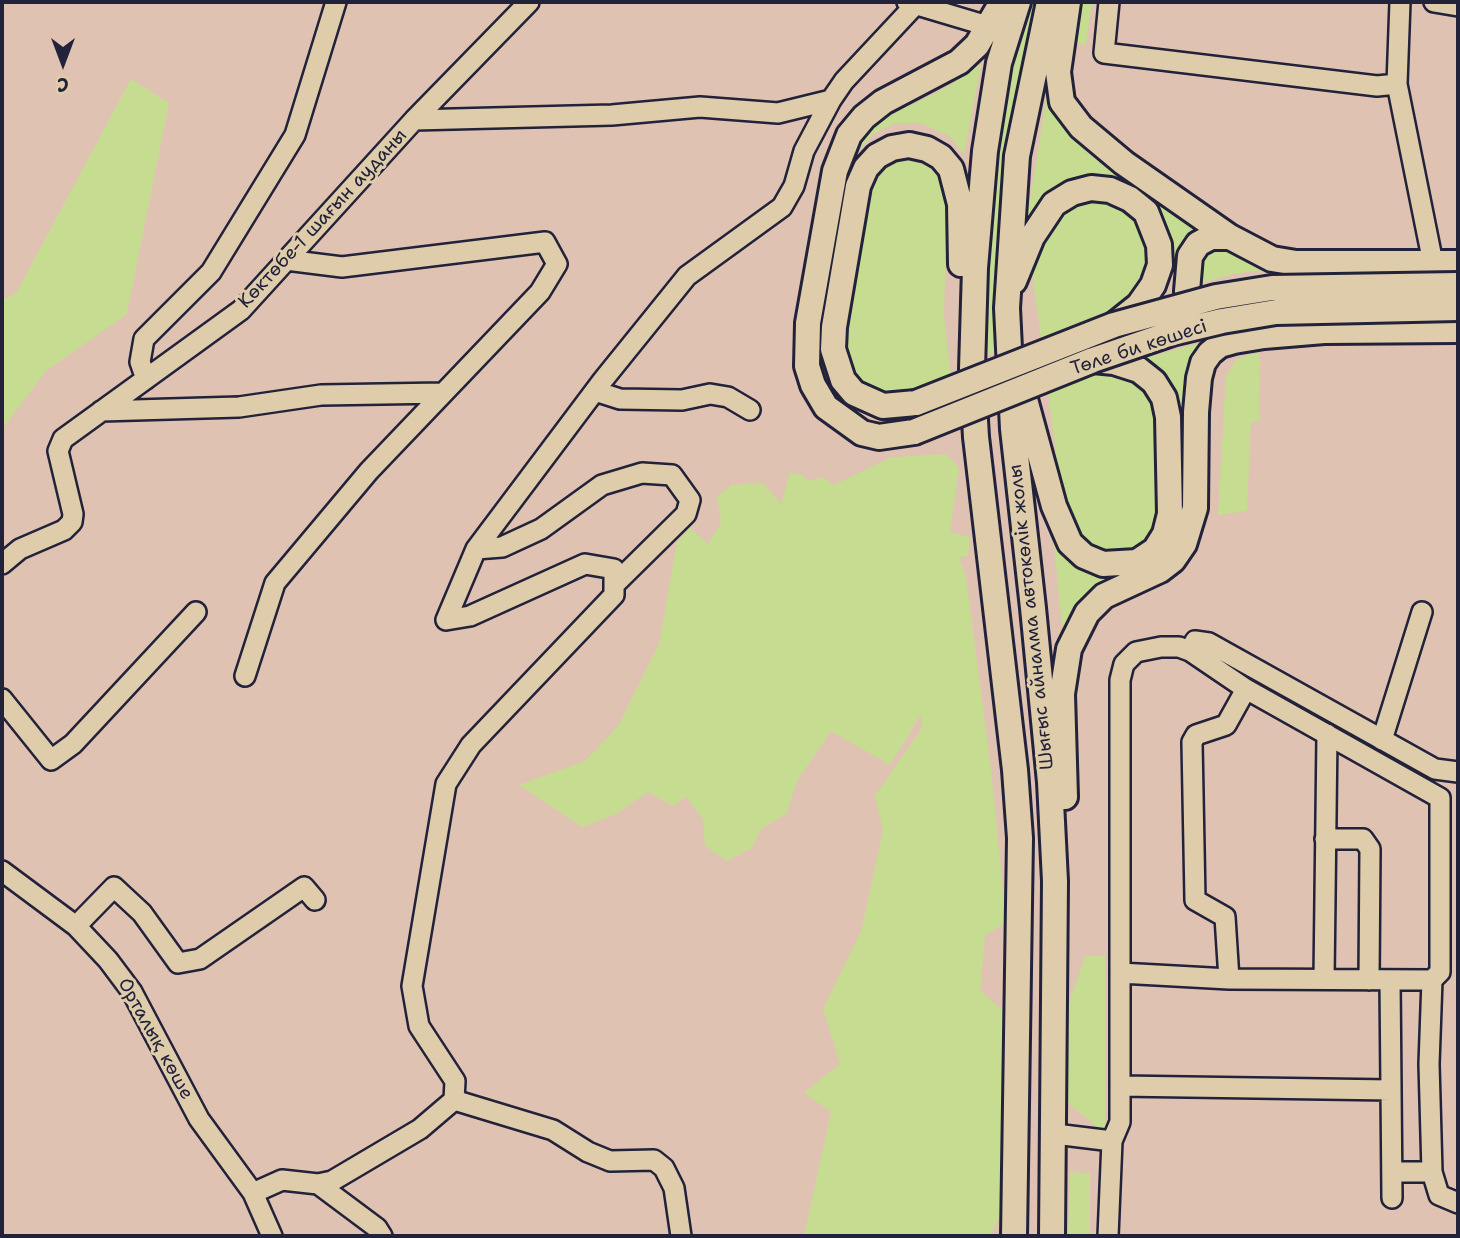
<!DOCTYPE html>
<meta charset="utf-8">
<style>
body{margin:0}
#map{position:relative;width:1460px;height:1238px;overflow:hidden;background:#e0c2b2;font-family:"Shantell Sans",sans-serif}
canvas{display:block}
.frame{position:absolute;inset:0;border:4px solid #22223b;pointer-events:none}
.north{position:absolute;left:28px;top:28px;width:70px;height:70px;-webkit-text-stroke:5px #dfccaa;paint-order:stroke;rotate:180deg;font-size:19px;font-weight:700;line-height:28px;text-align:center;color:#22223b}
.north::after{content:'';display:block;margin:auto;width:24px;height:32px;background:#22223b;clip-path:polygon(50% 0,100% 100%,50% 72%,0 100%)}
</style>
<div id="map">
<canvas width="1460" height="1238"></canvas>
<div class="frame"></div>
<div class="north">С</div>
</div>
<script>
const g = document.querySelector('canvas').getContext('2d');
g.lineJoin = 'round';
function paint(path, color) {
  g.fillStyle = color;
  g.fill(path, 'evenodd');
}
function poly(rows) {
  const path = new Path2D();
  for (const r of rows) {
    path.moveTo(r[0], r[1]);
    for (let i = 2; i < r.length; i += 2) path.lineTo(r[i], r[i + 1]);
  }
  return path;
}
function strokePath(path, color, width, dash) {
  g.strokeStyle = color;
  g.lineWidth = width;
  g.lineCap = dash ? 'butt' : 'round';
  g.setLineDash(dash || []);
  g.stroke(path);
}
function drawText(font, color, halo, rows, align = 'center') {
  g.font = font + ' "Shantell Sans",sans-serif';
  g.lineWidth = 6;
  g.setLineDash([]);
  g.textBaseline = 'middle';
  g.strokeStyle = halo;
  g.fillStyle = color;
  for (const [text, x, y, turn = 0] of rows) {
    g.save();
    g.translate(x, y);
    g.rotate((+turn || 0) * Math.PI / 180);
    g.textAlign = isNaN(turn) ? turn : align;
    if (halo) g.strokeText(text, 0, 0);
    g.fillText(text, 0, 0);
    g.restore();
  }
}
const green = poly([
 [1027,2,1038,2,1018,86,998,225,996,352,987,355,987,224,1009,83],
 [1079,2,1092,2,1086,45,1073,42],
 [981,64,964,155,951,137,920,123,896,123,873,134,854,156,858,143,882,119,942,90],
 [131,79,169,103,127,314,46,371,2,429,2,300,16,293],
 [1047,94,1060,124,1081,146,1099,161,1211,231,1180,255,1177,279,1162,218,1149,200,1115,181,1026,225],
 [907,159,929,167,936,174,947,198,944,316,951,378,902,394,886,395,872,390,856,375,849,362,844,337,870,184,885,168],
 [1105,197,1136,216,1149,248,1149,264,1135,293,1112,313,1083,326,1096,375,1115,373,1136,381,1150,394,1157,412,1159,512,1149,541,1130,555,1088,550,1063,507,1032,272,1038,238,1075,200],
 [1229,246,1263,267,1262,270,1233,274,1195,285,1203,251],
 [1199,343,1201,346,1186,446,1177,406,1141,359],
 [1250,354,1260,354,1259,421,1251,421,1247,511,1218,515,1226,376,1236,360],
 [946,454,959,468,950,532,970,537,968,556,959,557,966,577,991,770,1006,922,985,936,980,990,1003,1011,1002,1211,990,1236,804,1236,831,1112,804,1093,840,1064,823,1009,861,931,883,831,875,796,922,728,922,713,890,765,831,731,797,781,787,813,761,829,752,848,727,861,705,846,703,819,686,797,673,806,648,792,616,814,582,827,519,785,585,761,618,726,659,644,677,542,690,528,708,544,721,523,717,497,731,485,763,483,781,504,790,472,804,476,809,481,823,477,834,485,892,457],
 [1052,525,1118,575,1094,587,1075,608,1063,636],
 [1085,956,1105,956,1105,1133,1066,1102,1069,1003],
 [1070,1172,1090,1173,1090,1236,1068,1236]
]);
const minor = poly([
 [907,2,1001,30],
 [1109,2,1104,53,1377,86,1397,84],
 [1400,2,1397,84,1433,263],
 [1434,2,1458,6],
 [414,120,612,115,700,107,778,113,831,100],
 [146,379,140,362,144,339,211,272,295,135,336,2],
 [595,391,620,399,682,400,710,394,728,397,750,410],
 [101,411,239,407,321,395,443,393],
 [476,549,502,547,541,529,602,485,642,473,672,475,690,500,686,514,614,585],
 [2,564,20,549,64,530,72,522,73,514,58,451,63,439,241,310,414,120,529,2],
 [1190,651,1195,641,1209,643,1435,769,1458,772],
 [245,676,275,583,369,471,540,292,557,264,545,242,342,267,286,260],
 [2,699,51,760,73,744,196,612],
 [1382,740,1422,612],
 [1325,839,1363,839,1370,849,1369,980],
 [2,871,76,926,108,960,132,992,199,1119,253,1193,272,1236],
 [76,926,114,887,142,913,178,963,200,959,304,887,315,900],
 [1229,979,1225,917,1195,900,1192,742,1196,735,1226,725,1246,689],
 [1324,979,1327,734],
 [1390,980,1392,1198],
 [1432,980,1429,1064,1432,1172,1439,1195,1458,1203],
 [1120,1086,1391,1090],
 [454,1100,553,1130,588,1152,610,1161,654,1160,664,1168,674,1188,681,1236],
 [1055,1134,1112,1141,1120,1122,1120,680,1124,664,1136,652,1161,647,1179,647,1190,651,1246,689,1440,798,1440,972,1432,980,1229,979,1120,973],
 [1392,1172,1432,1172],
 [318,1184,377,1228,382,1236],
 [253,1193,282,1180,318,1184,332,1181,420,1129,454,1100,455,1081,419,1026,412,986,446,784,471,745,614,595,614,569,585,564,470,616,446,620,476,549,603,380,687,276,782,207,794,186,804,151,831,100,844,81,915,5],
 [1108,1236,1112,1141]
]);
const major = poly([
 [1049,2,1017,156,1007,308,1013,429,1033,608,1050,782,1055,881,1052,1236],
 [1068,2,1058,72,1062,102,1081,127,1124,163,1230,237,1272,259,1296,263,1458,263],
 [1014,281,1032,237,1054,204,1072,193,1091,188,1110,190,1130,199,1146,212,1159,245,1160,265,1153,285,1139,305,1114,325],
 [1195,324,1187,291,1190,256,1198,244,1211,237,1230,237],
 [1020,381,1054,506,1070,543,1084,556,1103,564,1137,562,1155,550,1165,534,1170,514,1168,417,1164,398,1154,382,1139,370,1114,362,1093,360],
 [916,403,883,406,854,393,843,380,833,349,834,327,858,186,866,168,877,156,892,148,909,145,927,149,941,157,951,169,960,204,961,264],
 [914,432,879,437,862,433,826,407,813,385,807,366,808,323,835,171,849,135,864,117,883,102,959,62,977,45,1002,2],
 [1065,797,1062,694,1069,649,1087,613,1104,596,1160,570,1173,560,1184,544,1195,508,1196,412,1199,378,1203,363,1210,353,1220,345,1234,341,1264,336,1324,331,1458,330],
 [1014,1236,1020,838,1015,770,976,437,972,369,975,268,985,151,999,63,1018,2]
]);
const majorBridge = poly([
 [916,403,1114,325,1216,297,1272,288,1458,285],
 [914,432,1093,360,1172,333,1222,321,1276,312,1458,308]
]);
const streetNames = [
 ["Көктөбе-1 шағын ауданы",323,219,-47],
 ["Төле би көшесі",1139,348,-18],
 ["Шығыс айналма автокөлік жолы",1032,617,-96],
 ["Орталық көше",155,1039,61]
];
paint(green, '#c5dc91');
strokePath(minor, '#22223b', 24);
strokePath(major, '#22223b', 30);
strokePath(minor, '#dfccaa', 19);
strokePath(major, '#dfccaa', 24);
strokePath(majorBridge, '#22223b', 30, []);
strokePath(majorBridge, '#dfccaa', 24);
drawText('19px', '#22223b', '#dfccaa', streetNames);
</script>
